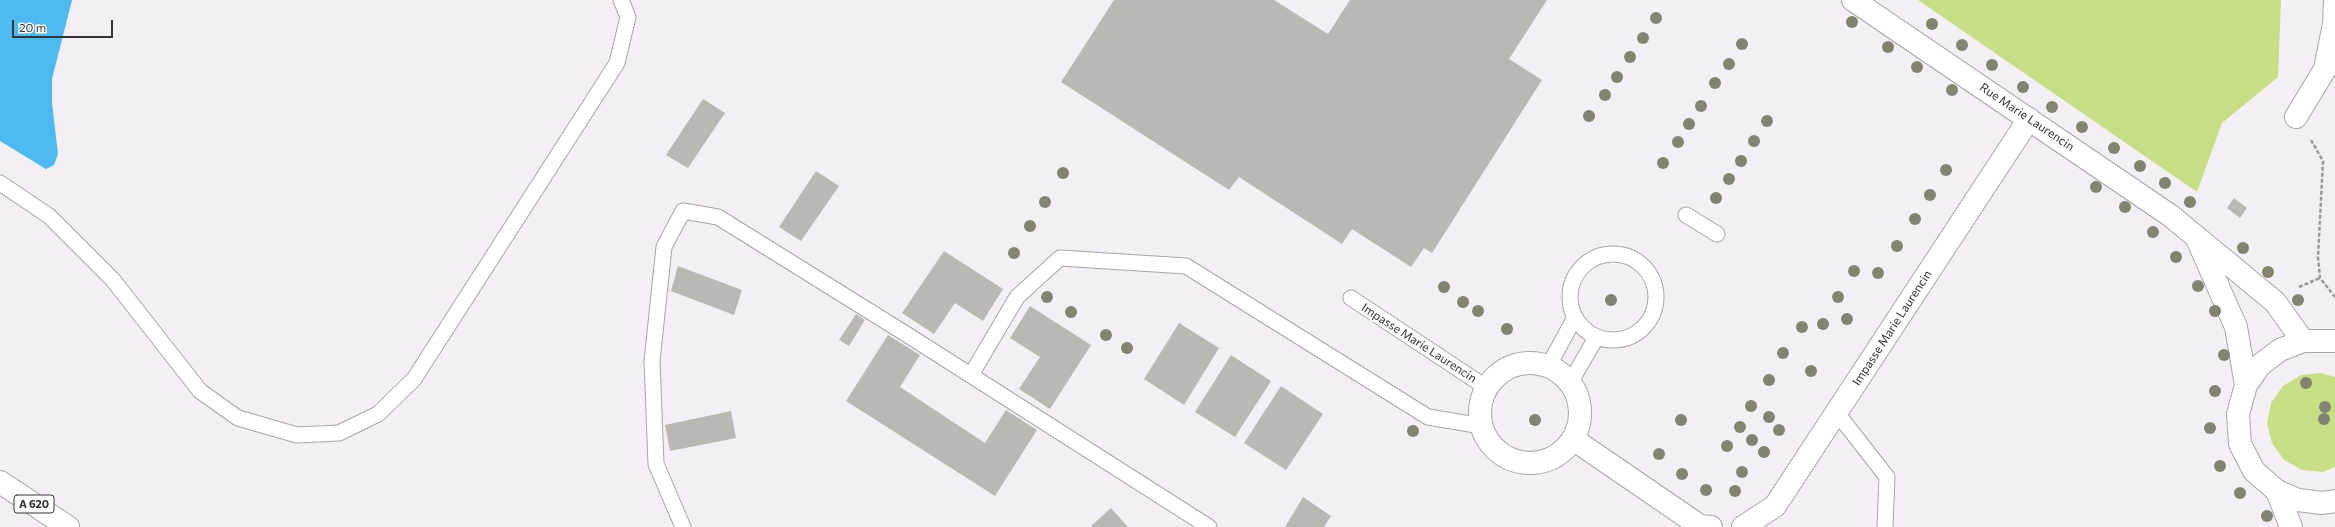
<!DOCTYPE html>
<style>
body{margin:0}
#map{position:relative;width:2335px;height:527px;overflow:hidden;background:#f3eff5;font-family:Commissioner,sans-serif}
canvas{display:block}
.scale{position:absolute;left:12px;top:20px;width:101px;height:18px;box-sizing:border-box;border:2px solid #353436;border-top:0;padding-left:5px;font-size:12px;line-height:14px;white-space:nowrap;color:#353436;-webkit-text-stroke:3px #fffeff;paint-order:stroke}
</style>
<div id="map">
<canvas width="2335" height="527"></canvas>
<div class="scale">20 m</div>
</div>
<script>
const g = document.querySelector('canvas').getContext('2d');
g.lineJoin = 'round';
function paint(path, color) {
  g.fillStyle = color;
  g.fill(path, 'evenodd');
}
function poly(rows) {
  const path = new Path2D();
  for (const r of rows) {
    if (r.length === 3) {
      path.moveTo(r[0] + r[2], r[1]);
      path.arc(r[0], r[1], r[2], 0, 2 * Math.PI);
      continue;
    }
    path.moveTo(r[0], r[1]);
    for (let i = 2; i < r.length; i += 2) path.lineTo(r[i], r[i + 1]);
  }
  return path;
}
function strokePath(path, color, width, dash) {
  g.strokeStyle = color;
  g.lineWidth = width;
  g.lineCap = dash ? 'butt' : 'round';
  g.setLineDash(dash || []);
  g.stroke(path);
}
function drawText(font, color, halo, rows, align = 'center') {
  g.font = font + ' Commissioner,sans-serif';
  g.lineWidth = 3.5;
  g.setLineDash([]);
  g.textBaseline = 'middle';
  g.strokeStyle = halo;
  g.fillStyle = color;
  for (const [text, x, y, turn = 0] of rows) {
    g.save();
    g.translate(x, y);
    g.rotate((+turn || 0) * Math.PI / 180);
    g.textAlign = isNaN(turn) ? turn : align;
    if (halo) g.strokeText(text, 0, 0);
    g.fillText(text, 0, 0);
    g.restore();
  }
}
const green = poly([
 [1918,0,2281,0,2278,77,2222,123,2197,192],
 [2321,373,2335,377,2335,467,2323,472,2302,470,2284,460,2272,443,2267,423,2271,403,2283,386,2301,375]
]);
const water = poly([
 [0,0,72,0,52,79,52,103,58,154,54,165,46,169,0,141]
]);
const building = poly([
 [1114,0,1274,0,1328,34,1350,0,1547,0,1509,59,1542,80,1432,253,1424,248,1411,267,1352,229,1342,244,1239,177,1229,190,1061,82],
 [703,99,725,113,688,168,666,155],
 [816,171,839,186,801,241,779,227],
 [2234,198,2247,208,2240,218,2227,208],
 [944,251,1003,289,983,321,955,303,934,334,902,313],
 [678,266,742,290,734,315,671,291],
 [1030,306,1091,345,1050,409,1019,389,1040,357,1010,338],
 [856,314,865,320,849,346,839,340],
 [1179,323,1219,348,1184,405,1144,379],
 [888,335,920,355,900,387,985,443,1006,410,1037,430,995,496,846,401],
 [1231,355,1271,381,1235,437,1195,412],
 [1281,386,1323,414,1286,470,1244,443],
 [731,411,736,438,670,451,665,425],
 [1303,497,1331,516,1324,527,1285,527],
 [1111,508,1128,527,1093,527,1091,526]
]);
const path = poly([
 [2311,140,2323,161,2318,257,2320,278,2335,297],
 [2299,287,2320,278]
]);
const lane = poly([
 [0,183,49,216,113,280,200,391,238,418,297,435,339,433,378,414,414,379,617,63,628,17,621,0],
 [1686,215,1717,234],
 [1613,297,43],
 [1351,298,1487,388],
 [1548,367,1574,319],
 [971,375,1017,297,1060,258,1186,266,1428,417,1482,426],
 [1570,383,1596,338],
 [1837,413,1887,477,1885,527],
 [683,527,656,464,652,361,664,247,683,211,718,217,906,334,1209,527]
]);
const street = poly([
 [2296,117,2325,69,2334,24,2335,0],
 [1530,413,50],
 [1573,439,1700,526,1711,527],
 [1743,527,1775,506,2029,119]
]);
const secondary = poly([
 [1853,0,2171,216,2275,302,2303,341],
 [2198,241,2236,327,2246,385],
 [2335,341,2303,341,2280,350,2260,365,2246,385,2238,414,2240,444,2254,471,2277,491,2298,500,2322,503,2335,501],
 [2277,491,2291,527]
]);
const highway = poly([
 [0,482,68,527]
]);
const trees = [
 [1656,18],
 [1852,22],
 [1932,24],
 [1643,38],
 [1742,44],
 [1962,45],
 [1888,47],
 [1630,57],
 [1729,64],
 [1992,65],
 [1917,67],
 [1617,77],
 [1715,83],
 [2023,87],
 [1952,90],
 [1605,95],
 [1701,106],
 [2052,107],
 [1589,116],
 [1767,121],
 [1689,124],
 [2082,127],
 [1754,141],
 [1678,142],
 [2114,148],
 [1741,161],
 [1663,163],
 [2140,166],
 [1946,170],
 [1063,173],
 [1729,179],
 [2165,183],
 [2096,187],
 [1930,195],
 [1716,198],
 [1045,202],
 [2190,202],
 [2125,207],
 [1915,219],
 [1030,226],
 [2153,232],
 [1897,246],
 [2243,248],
 [1014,253],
 [2176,257],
 [1854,271],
 [2268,272],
 [1878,273],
 [2198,286],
 [1444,287],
 [1047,297],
 [1838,297],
 [1611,300],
 [2298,300],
 [1463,302],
 [1478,311],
 [2215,311],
 [1071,312],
 [1847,319],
 [1823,324],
 [1802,327],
 [1507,329],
 [1106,335],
 [1127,348],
 [1783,353],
 [2224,355],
 [1811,371],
 [1769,380],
 [2306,383],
 [2215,391],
 [1751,406],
 [2325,407],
 [1769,417],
 [2324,419],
 [1535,420],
 [1681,420],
 [1740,427],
 [2210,428],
 [1779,430],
 [1413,431],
 [1752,440],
 [1727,446],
 [1764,452],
 [1659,454],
 [2220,466],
 [1742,472],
 [1682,474],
 [1706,490],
 [1735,491],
 [2240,493],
 [2267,516]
];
const shields = [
 [34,504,40]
];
const shieldNames = [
 ["A 620",34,504]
];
const streetNames = [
 ["Rue Marie Laurencin",2027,117,34],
 ["Impasse Marie Laurencin",1892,328,-57],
 ["Impasse Marie Laurencin",1419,343,33]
];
paint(green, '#c8de85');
paint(water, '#4abaf1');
paint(building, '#bdb7b3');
strokePath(lane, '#a8a5aa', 17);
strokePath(street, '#a8a5aa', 24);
strokePath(secondary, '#a8a5aa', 24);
strokePath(highway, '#a8a5aa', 24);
strokePath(path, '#9a979b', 2.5, [4, 2]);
strokePath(lane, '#fff', 15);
strokePath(street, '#fff', 22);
strokePath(secondary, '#fff', 22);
strokePath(highway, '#fff', 22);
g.fillStyle = '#828470';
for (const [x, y] of trees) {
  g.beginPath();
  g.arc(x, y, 6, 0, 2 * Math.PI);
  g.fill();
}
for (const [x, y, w] of shields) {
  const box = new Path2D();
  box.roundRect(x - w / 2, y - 9, w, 18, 3);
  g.fillStyle = '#fffeff';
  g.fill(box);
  strokePath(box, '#353436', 1);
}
drawText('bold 11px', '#353436', null, shieldNames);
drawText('12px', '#353436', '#fffeff', streetNames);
</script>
